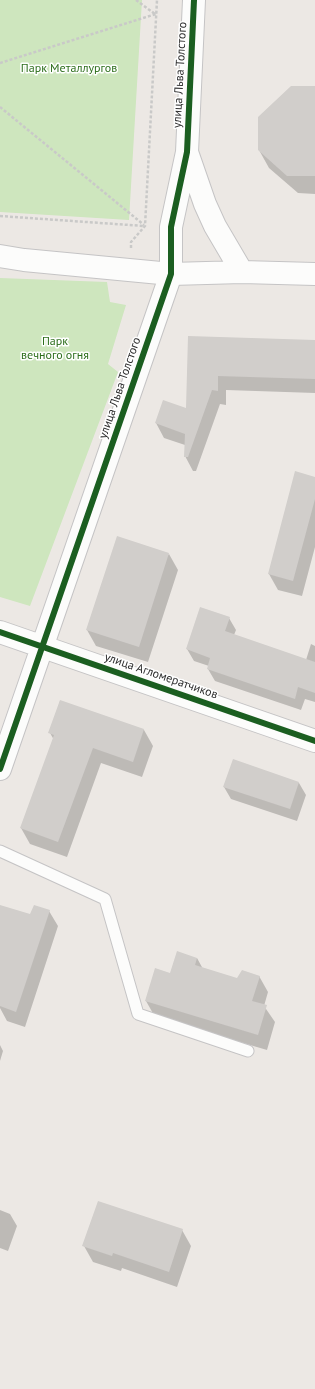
<!DOCTYPE html>
<meta charset="utf-8">
<style>
body{margin:0}
canvas{display:block;background:#ece8e4}
</style>
<canvas width="315" height="1389"></canvas>
<script>
const g = document.querySelector('canvas').getContext('2d');
g.lineJoin = 'round';
function paint(path, color) {
  g.fillStyle = color;
  g.fill(path, 'evenodd');
}
function poly(rows) {
  const path = new Path2D();
  for (const r of rows) {
    path.moveTo(r[0], r[1]);
    for (let i = 2; i < r.length; i += 2) path.lineTo(r[i], r[i + 1]);
  }
  return path;
}
function strokePath(path, color, width, dash) {
  g.strokeStyle = color;
  g.lineWidth = width;
  g.lineCap = dash ? 'butt' : 'round';
  g.setLineDash(dash || []);
  g.stroke(path);
}
function drawText(font, color, halo, rows, align = 'center') {
  g.font = font + ' "PT Sans",sans-serif';
  g.lineWidth = 3;
  g.setLineDash([]);
  g.textBaseline = 'middle';
  g.strokeStyle = halo;
  g.fillStyle = color;
  for (const [text, x, y, turn = 0] of rows) {
    g.save();
    g.translate(x, y);
    g.rotate((+turn || 0) * Math.PI / 180);
    g.textAlign = isNaN(turn) ? turn : align;
    if (halo) g.strokeText(text, 0, 0);
    g.fillText(text, 0, 0);
    g.restore();
  }
}
const green = poly([
 [0,0,142,0,129,220,0,212],
 [0,278,107,282,110,302,126,305,108,364,118,372,30,606,0,597]
]);
const shadow = poly([
 [315,87,315,194,298,193,269,168,259,150],
 [189,337,315,341,315,393,226,390,226,405,220,404,196,471,193,471,185,456,185,445,164,438,156,423,187,409],
 [315,478,315,547,302,596,278,590,269,574],
 [169,554,178,570,148,662,96,646,87,630],
 [229,618,236,630,234,635,306,660,311,644,315,646,315,702,305,699,301,710,215,681,208,669,209,666,194,661,187,649],
 [60,701,144,730,153,746,142,777,101,763,67,857,30,844,21,828,54,740,50,733],
 [299,783,306,795,297,821,231,799,224,787],
 [0,909,31,916,49,911,58,926,25,1027,7,1021,0,1008],
 [197,958,203,969,237,979,259,976,268,992,264,1006,275,1022,267,1050,155,1017,146,1001,171,974],
 [0,1045,3,1051,0,1061],
 [0,1210,10,1214,17,1226,8,1251,0,1248],
 [182,1230,191,1246,177,1287,122,1268,121,1271,93,1262,84,1246]
]);
const building = poly([
 [291,86,315,86,315,176,287,176,258,150,258,117],
 [188,336,315,340,315,379,218,376,218,391,212,390,188,457,184,457,185,434,155,423,163,400,186,408],
 [295,471,315,477,315,499,293,581,268,574],
 [117,536,169,553,139,647,86,630],
 [200,607,230,617,225,631,315,662,315,693,298,687,295,699,207,669,210,658,186,649],
 [60,700,144,729,133,762,93,748,58,842,20,828,54,735,48,733],
 [233,759,299,782,290,809,223,787],
 [0,905,30,914,34,905,50,910,16,1012,0,1006],
 [177,951,197,958,195,965,237,978,242,970,260,976,252,1001,267,1005,258,1035,145,1001,155,968,170,973],
 [98,1201,183,1229,169,1272,113,1253,112,1256,82,1246]
]);
const path = poly([
 [136,0,155,14],
 [0,63,156,14],
 [0,107,144,225],
 [0,216,144,226],
 [131,248,131,242,145,226,157,0]
]);
const lane = poly([
 [0,851,105,899,138,1014,248,1051]
]);
const street = poly([
 [0,632,315,741],
 [0,769,171,274]
]);
const secondary = poly([
 [187,152,205,204,215,226,242,272],
 [0,256,24,260,171,274,242,272,315,274],
 [171,274,171,227,187,152,194,0]
]);
const cycleway = poly([
 [0,632,315,741],
 [0,769,171,274,171,227,187,152,194,0]
]);
const parkNames = [
 ["Парк Металлургов",69,69],
 ["Парк",55,342],
 ["вечного огня",55,356]
];
const streetNames = [
 ["улица Льва Толстого",180,75,-87],
 ["улица Льва Толстого",120,388,-71],
 ["улица Агломератчиков",161,676,19]
];
paint(green, '#cee6be');
paint(shadow, '#0003');
paint(building, '#d1cecb');
strokePath(lane, '#c5c4c5', 13);
strokePath(street, '#c5c4c5', 24);
strokePath(secondary, '#c5c4c5', 24);
strokePath(path, '#c9c9c8', 2.5, [3, 2]);
strokePath(lane, '#fcfcfb', 11);
strokePath(street, '#fcfcfb', 22);
strokePath(secondary, '#fcfcfb', 22);
strokePath(cycleway, '#1b5e20', 6);
drawText('12px', '#2c6e1b', '#fff', parkNames);
drawText('12px', '#2e2e2e', '#fff', streetNames);
</script>
